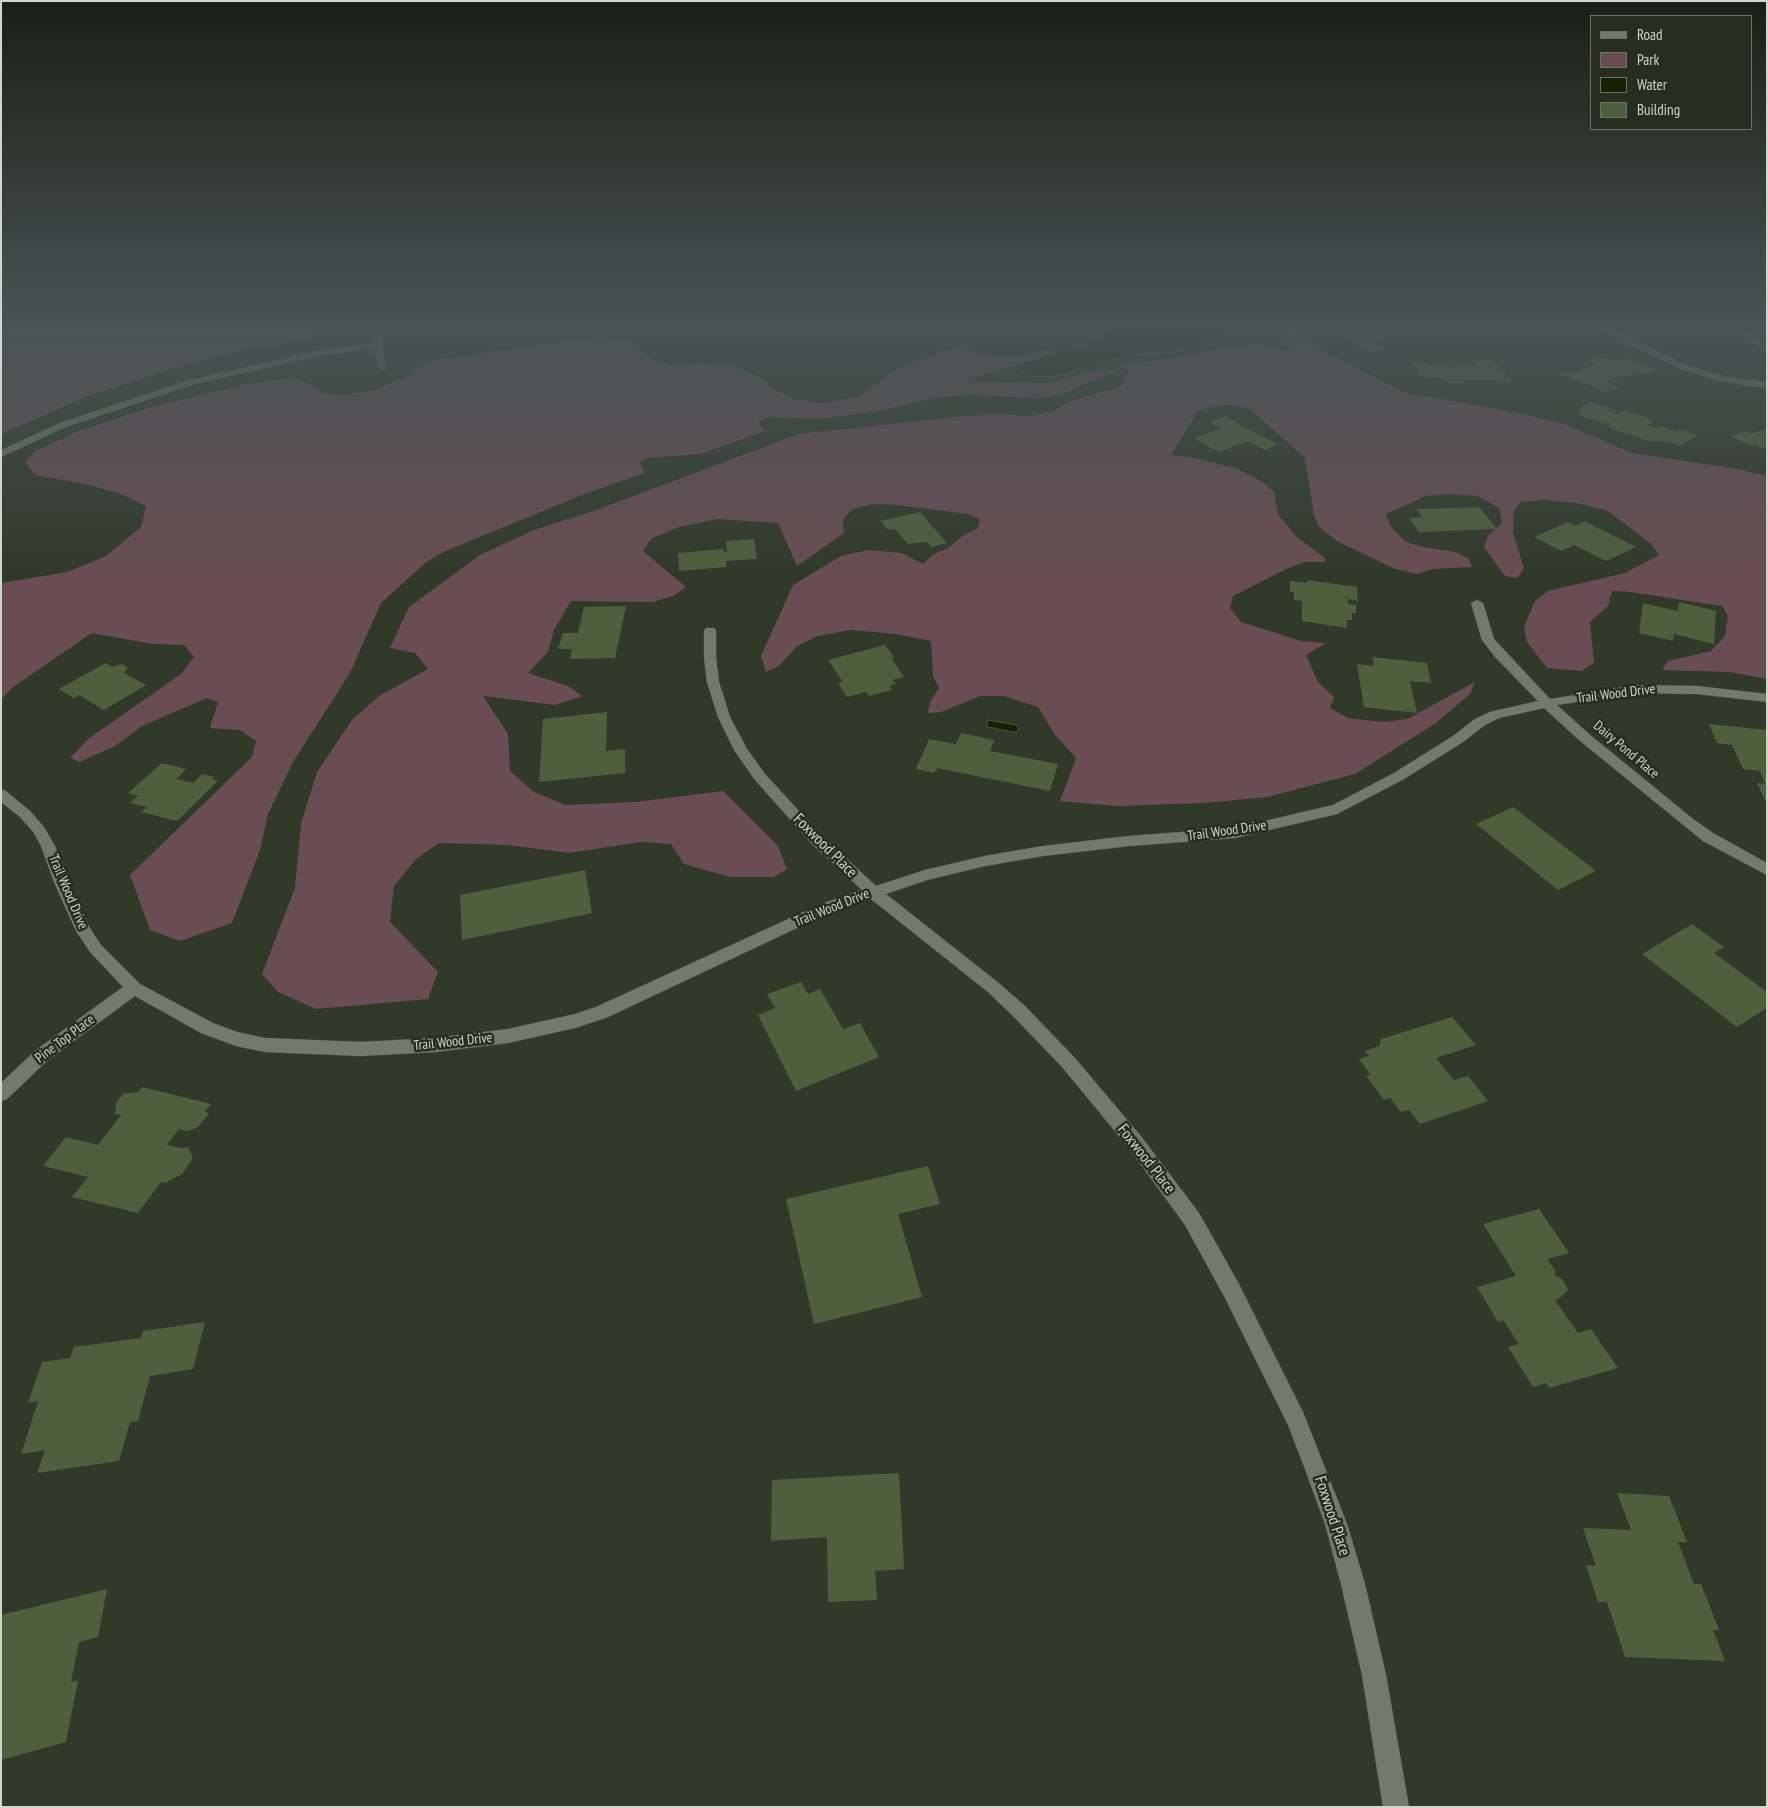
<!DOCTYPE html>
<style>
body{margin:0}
#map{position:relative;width:1768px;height:1808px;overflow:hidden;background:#313929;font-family:"PT Sans Narrow",sans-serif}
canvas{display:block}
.frame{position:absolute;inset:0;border:2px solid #d1d6cc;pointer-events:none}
.legend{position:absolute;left:1590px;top:15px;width:162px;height:115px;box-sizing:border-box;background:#272e1f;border:1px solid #6b7164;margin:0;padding:6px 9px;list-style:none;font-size:15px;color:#d1d6cc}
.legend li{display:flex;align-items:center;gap:10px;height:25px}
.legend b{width:25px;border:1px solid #6b7164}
</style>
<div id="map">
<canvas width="1768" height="1808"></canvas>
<div class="frame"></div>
<ul class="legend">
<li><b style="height:6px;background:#727b69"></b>Road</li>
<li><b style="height:14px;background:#6a4d54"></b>Park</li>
<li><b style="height:14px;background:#142103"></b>Water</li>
<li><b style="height:14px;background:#4f5f3d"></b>Building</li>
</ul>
</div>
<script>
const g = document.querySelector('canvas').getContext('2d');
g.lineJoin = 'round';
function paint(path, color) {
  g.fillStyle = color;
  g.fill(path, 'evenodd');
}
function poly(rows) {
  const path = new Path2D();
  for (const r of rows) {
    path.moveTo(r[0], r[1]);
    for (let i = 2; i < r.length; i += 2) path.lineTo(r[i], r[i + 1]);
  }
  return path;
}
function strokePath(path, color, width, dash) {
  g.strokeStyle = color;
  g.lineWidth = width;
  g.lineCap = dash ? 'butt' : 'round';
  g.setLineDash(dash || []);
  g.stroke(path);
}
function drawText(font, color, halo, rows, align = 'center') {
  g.font = font + ' "PT Sans Narrow",sans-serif';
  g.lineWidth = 5;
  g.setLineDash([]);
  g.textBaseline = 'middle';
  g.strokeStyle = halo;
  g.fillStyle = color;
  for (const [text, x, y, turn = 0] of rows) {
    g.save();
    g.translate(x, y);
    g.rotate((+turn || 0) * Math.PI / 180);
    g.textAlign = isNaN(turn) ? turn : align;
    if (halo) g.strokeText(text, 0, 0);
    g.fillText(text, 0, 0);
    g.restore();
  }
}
const green = poly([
 [1,327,327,327,314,339,248,349,181,366,88,396,1,434],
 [1287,327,1295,327,1315,348,1351,364,1402,392,1524,414,1567,425,1632,453,1738,469,1767,476,1767,679,1730,672,1662,670,1668,661,1711,651,1725,636,1728,616,1722,606,1631,592,1612,591,1608,606,1590,622,1594,663,1581,671,1547,668,1527,642,1524,627,1535,601,1548,591,1625,573,1659,555,1651,544,1608,511,1577,503,1543,500,1521,502,1514,511,1513,533,1524,568,1517,578,1505,576,1484,547,1488,536,1502,523,1499,508,1478,496,1449,494,1426,496,1386,514,1391,527,1406,542,1423,547,1456,552,1469,559,1472,567,1432,569,1417,574,1395,569,1337,541,1319,527,1314,515,1305,458,1249,408,1229,405,1211,407,1198,411,1171,455,1195,458,1238,469,1264,483,1274,492,1278,515,1297,537,1325,558,1325,562,1304,562,1286,569,1233,596,1230,608,1241,622,1301,641,1326,643,1306,655,1318,682,1334,697,1330,708,1348,718,1384,722,1407,719,1475,682,1470,694,1436,723,1355,774,1267,797,1204,803,1116,806,1060,801,1076,758,1055,735,1038,707,1003,696,980,696,941,712,928,713,930,702,939,688,933,676,931,641,895,634,851,630,817,636,797,646,779,666,766,672,761,656,793,585,841,556,868,550,902,553,923,564,934,554,948,548,961,537,978,528,980,519,968,514,898,505,873,504,852,509,843,520,844,533,797,566,778,523,718,519,679,527,652,538,643,551,686,587,673,596,653,602,571,601,554,630,548,652,528,673,568,686,582,696,555,705,483,696,508,734,510,771,534,792,565,805,636,802,723,791,778,846,787,869,774,877,730,877,684,864,671,844,641,842,569,853,508,845,439,843,416,859,394,886,390,922,438,972,428,999,316,1009,278,992,262,974,295,888,301,824,317,772,352,720,379,696,428,669,415,653,390,648,409,607,480,555,534,530,596,510,799,434,964,416,997,414,1031,416,1053,411,1070,401,1122,386,1128,371,1118,364,1151,361,1235,346,1256,344,1297,351,1286,342,1278,332],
 [603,337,631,340,637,348,650,358,671,365,703,363,737,368,757,376,777,391,794,399,818,403,858,397,879,383,890,372,961,344,976,354,1012,357,1051,349,1051,352,1037,359,966,379,979,382,1049,383,1094,371,1121,370,1058,395,1036,399,972,394,935,398,872,412,820,419,768,417,758,422,764,431,701,454,647,458,640,463,645,473,587,493,443,552,425,563,381,603,350,673,293,762,268,814,260,850,232,923,180,941,150,930,130,875,252,757,256,741,240,730,210,728,218,702,207,698,142,726,115,746,80,762,70,758,88,739,181,674,194,657,184,645,153,644,92,633,13,687,1,700,1,583,67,572,106,556,141,527,146,506,121,494,85,484,35,475,25,462,35,451,79,431,139,411,207,393,258,382,296,378,315,386,322,393,345,394,368,392,409,376,425,362,547,343]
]);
const water = poly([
 [1114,327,1240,327,1181,351,1145,353,1105,362,1057,376,1030,376,1014,366,1045,356,1084,346,1114,327],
 [988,720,1016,725,1019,728,1017,732,1013,732,987,727,988,720]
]);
const building = poly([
 [1333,327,1365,327,1368,331,1376,331,1384,340,1370,340,1374,345,1381,345,1386,351,1369,352,1355,348,1352,343,1357,343,1354,338,1346,339,1341,332,1347,332,1345,329,1334,329],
 [1598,358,1616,361,1624,358,1657,370,1645,375,1638,372,1624,378,1620,376,1606,382,1620,387,1607,392,1560,374,1569,371,1573,373,1596,364,1589,361],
 [1492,360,1514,382,1498,382,1496,380,1463,380,1465,383,1448,383,1445,380,1435,377,1422,377,1411,363,1428,362,1430,365,1451,365,1453,367,1478,367,1472,361],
 [1591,401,1617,411,1613,413,1617,415,1624,410,1655,421,1648,425,1657,428,1661,426,1675,432,1680,429,1697,435,1680,446,1667,441,1654,441,1652,442,1608,427,1612,424,1608,422,1605,424,1578,415,1583,412,1578,410],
 [1225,416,1278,445,1265,450,1248,441,1219,452,1194,438,1221,428,1210,422],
 [1764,429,1767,430,1767,449,1760,448,1755,444,1752,446,1731,437,1744,431,1752,434],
 [1479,507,1497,529,1419,532,1409,518,1422,517,1416,509],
 [920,512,947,543,931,547,927,542,908,544,895,529,888,530,880,521],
 [1584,521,1636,547,1606,561,1574,545,1561,551,1534,537,1568,522,1575,526],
 [754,539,757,559,726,561,726,567,679,571,678,553,724,549,724,552,727,552,726,541],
 [1307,580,1357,587,1358,601,1348,599,1348,604,1356,605,1356,613,1352,613,1352,620,1347,620,1347,628,1302,621,1302,601,1294,600,1294,592,1290,591,1290,581,1307,583],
 [1679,602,1716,611,1714,644,1674,634,1673,641,1639,633,1643,603,1678,611],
 [626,606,615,658,570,659,572,649,558,649,563,633,578,633,584,607],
 [885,645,894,657,891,658,904,677,892,680,896,684,889,686,892,690,869,696,866,692,847,697,838,683,843,682,828,660],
 [1372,657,1427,663,1431,683,1410,681,1417,713,1364,707,1357,664,1374,666],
 [106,663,112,667,122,664,128,668,124,673,146,685,104,710,79,695,74,698,59,689],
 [607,712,606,751,625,749,625,773,539,782,543,719],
 [1709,724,1767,730,1767,804,1757,783,1765,784,1760,771,1743,769,1732,745,1717,743],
 [961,733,994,740,990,751,1058,764,1050,791,937,768,934,773,916,769,929,739,956,744],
 [162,763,186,769,176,779,193,783,202,774,215,777,212,779,218,781,177,821,141,812,147,807,130,803,138,796,128,793],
 [1513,807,1596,871,1558,890,1476,824],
 [585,870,592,913,462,940,460,895],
 [1692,924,1724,947,1714,953,1767,992,1767,1008,1737,1027,1642,954],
 [801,982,808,994,820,989,843,1029,860,1023,879,1057,796,1091,758,1015,775,1008,767,994],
 [1452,1017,1476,1045,1436,1058,1454,1080,1468,1076,1488,1101,1420,1124,1409,1110,1401,1112,1390,1098,1384,1100,1366,1076,1370,1074,1359,1059,1369,1056,1365,1051,1379,1046,1381,1039],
 [142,1087,211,1104,205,1111,209,1114,198,1127,188,1131,179,1129,167,1145,182,1148,188,1147,193,1158,182,1174,165,1183,161,1182,138,1213,72,1197,88,1177,43,1166,66,1137,98,1145,121,1115,115,1114,116,1103,123,1094,138,1092],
 [928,1166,940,1204,898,1214,922,1297,814,1324,786,1199],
 [1539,1209,1569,1253,1547,1259,1556,1272,1554,1275,1562,1279,1568,1290,1560,1298,1555,1300,1578,1333,1591,1329,1618,1368,1549,1388,1546,1383,1533,1387,1508,1347,1519,1344,1503,1320,1498,1322,1477,1287,1516,1276,1483,1224],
 [205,1322,193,1369,150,1376,138,1421,130,1422,119,1461,37,1473,45,1450,21,1454,38,1401,28,1403,42,1362,70,1358,74,1347,141,1338,143,1331],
 [899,1473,904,1569,875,1571,877,1600,828,1602,827,1537,771,1541,772,1480],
 [1617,1493,1669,1496,1687,1542,1678,1542,1694,1584,1701,1584,1719,1630,1713,1630,1725,1661,1625,1657,1607,1602,1598,1602,1586,1565,1596,1566,1583,1528,1631,1530],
 [107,1589,98,1637,79,1642,71,1682,78,1680,66,1742,1,1760,1,1615]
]);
const minor = poly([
 [373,327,381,327,385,370,378,368,374,348,319,356,195,384,66,427,1,457,1,450,60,423,189,380,319,350,374,343,373,327],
 [1594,327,1605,327,1687,365,1724,376,1767,382,1767,388,1723,382,1681,369,1594,327],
 [1731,327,1741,327,1767,347,1767,353,1731,327],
 [1477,600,1483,603,1494,639,1550,699,1637,685,1697,686,1767,694,1767,702,1697,694,1637,693,1557,705,1589,734,1693,819,1713,833,1767,863,1767,875,1703,841,1579,740,1544,708,1499,718,1485,725,1463,742,1404,779,1337,814,1235,838,1129,846,1043,856,985,866,927,880,886,894,1000,984,1025,1006,1074,1057,1140,1135,1199,1213,1239,1284,1303,1412,1347,1524,1365,1584,1386,1675,1409,1807,1383,1807,1362,1675,1341,1584,1325,1524,1305,1469,1288,1425,1225,1298,1185,1225,1128,1147,1062,1067,1013,1016,988,992,871,899,831,912,608,1017,575,1028,508,1043,435,1052,361,1056,265,1052,236,1046,201,1033,135,996,48,1060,7,1099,1,1101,1,1083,36,1050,123,987,90,952,76,931,54,882,41,846,34,833,20,817,1,802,1,789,6,791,30,811,44,827,55,846,68,882,88,925,100,944,140,984,213,1023,237,1032,265,1038,361,1042,435,1038,508,1029,575,1014,596,1007,821,904,862,890,812,844,755,780,734,750,718,717,707,682,704,657,704,631,706,628,714,628,716,631,716,657,719,682,730,717,747,749,765,774,822,836,876,886,925,870,985,856,1043,846,1129,836,1235,828,1333,805,1394,773,1453,736,1475,719,1490,712,1538,701,1495,657,1482,640,1471,603,1477,600]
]);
const streetNames = [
 ["Trail Wood Drive",1616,694,-7],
 ["Dairy Pond Place",1626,750,40],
 ["Trail Wood Drive",1227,831,-8],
 ["Trail Wood Drive",68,892,67],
 ["Trail Wood Drive",832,908,-22],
 ["Pine Top Place",65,1039,-37],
 ["Trail Wood Drive",453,1042,-6]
];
const nearStreetnames = [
 ["Foxwood Place",825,846,45],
 ["Foxwood Place",1146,1159,52],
 ["Foxwood Place",1332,1516,72]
];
paint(green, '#6a4d54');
paint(water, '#142103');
strokePath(water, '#4d573f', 1);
paint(building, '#4f5f3d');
strokePath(minor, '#505749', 1);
paint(minor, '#727b69');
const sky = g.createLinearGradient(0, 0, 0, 580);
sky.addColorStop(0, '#1b1f17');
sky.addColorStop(0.56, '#485454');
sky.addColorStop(1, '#48545400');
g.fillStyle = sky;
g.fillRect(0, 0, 1768, 580);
drawText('14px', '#d1d6cc', '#272e1f', streetNames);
drawText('16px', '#d1d6cc', '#272e1f', nearStreetnames);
</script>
